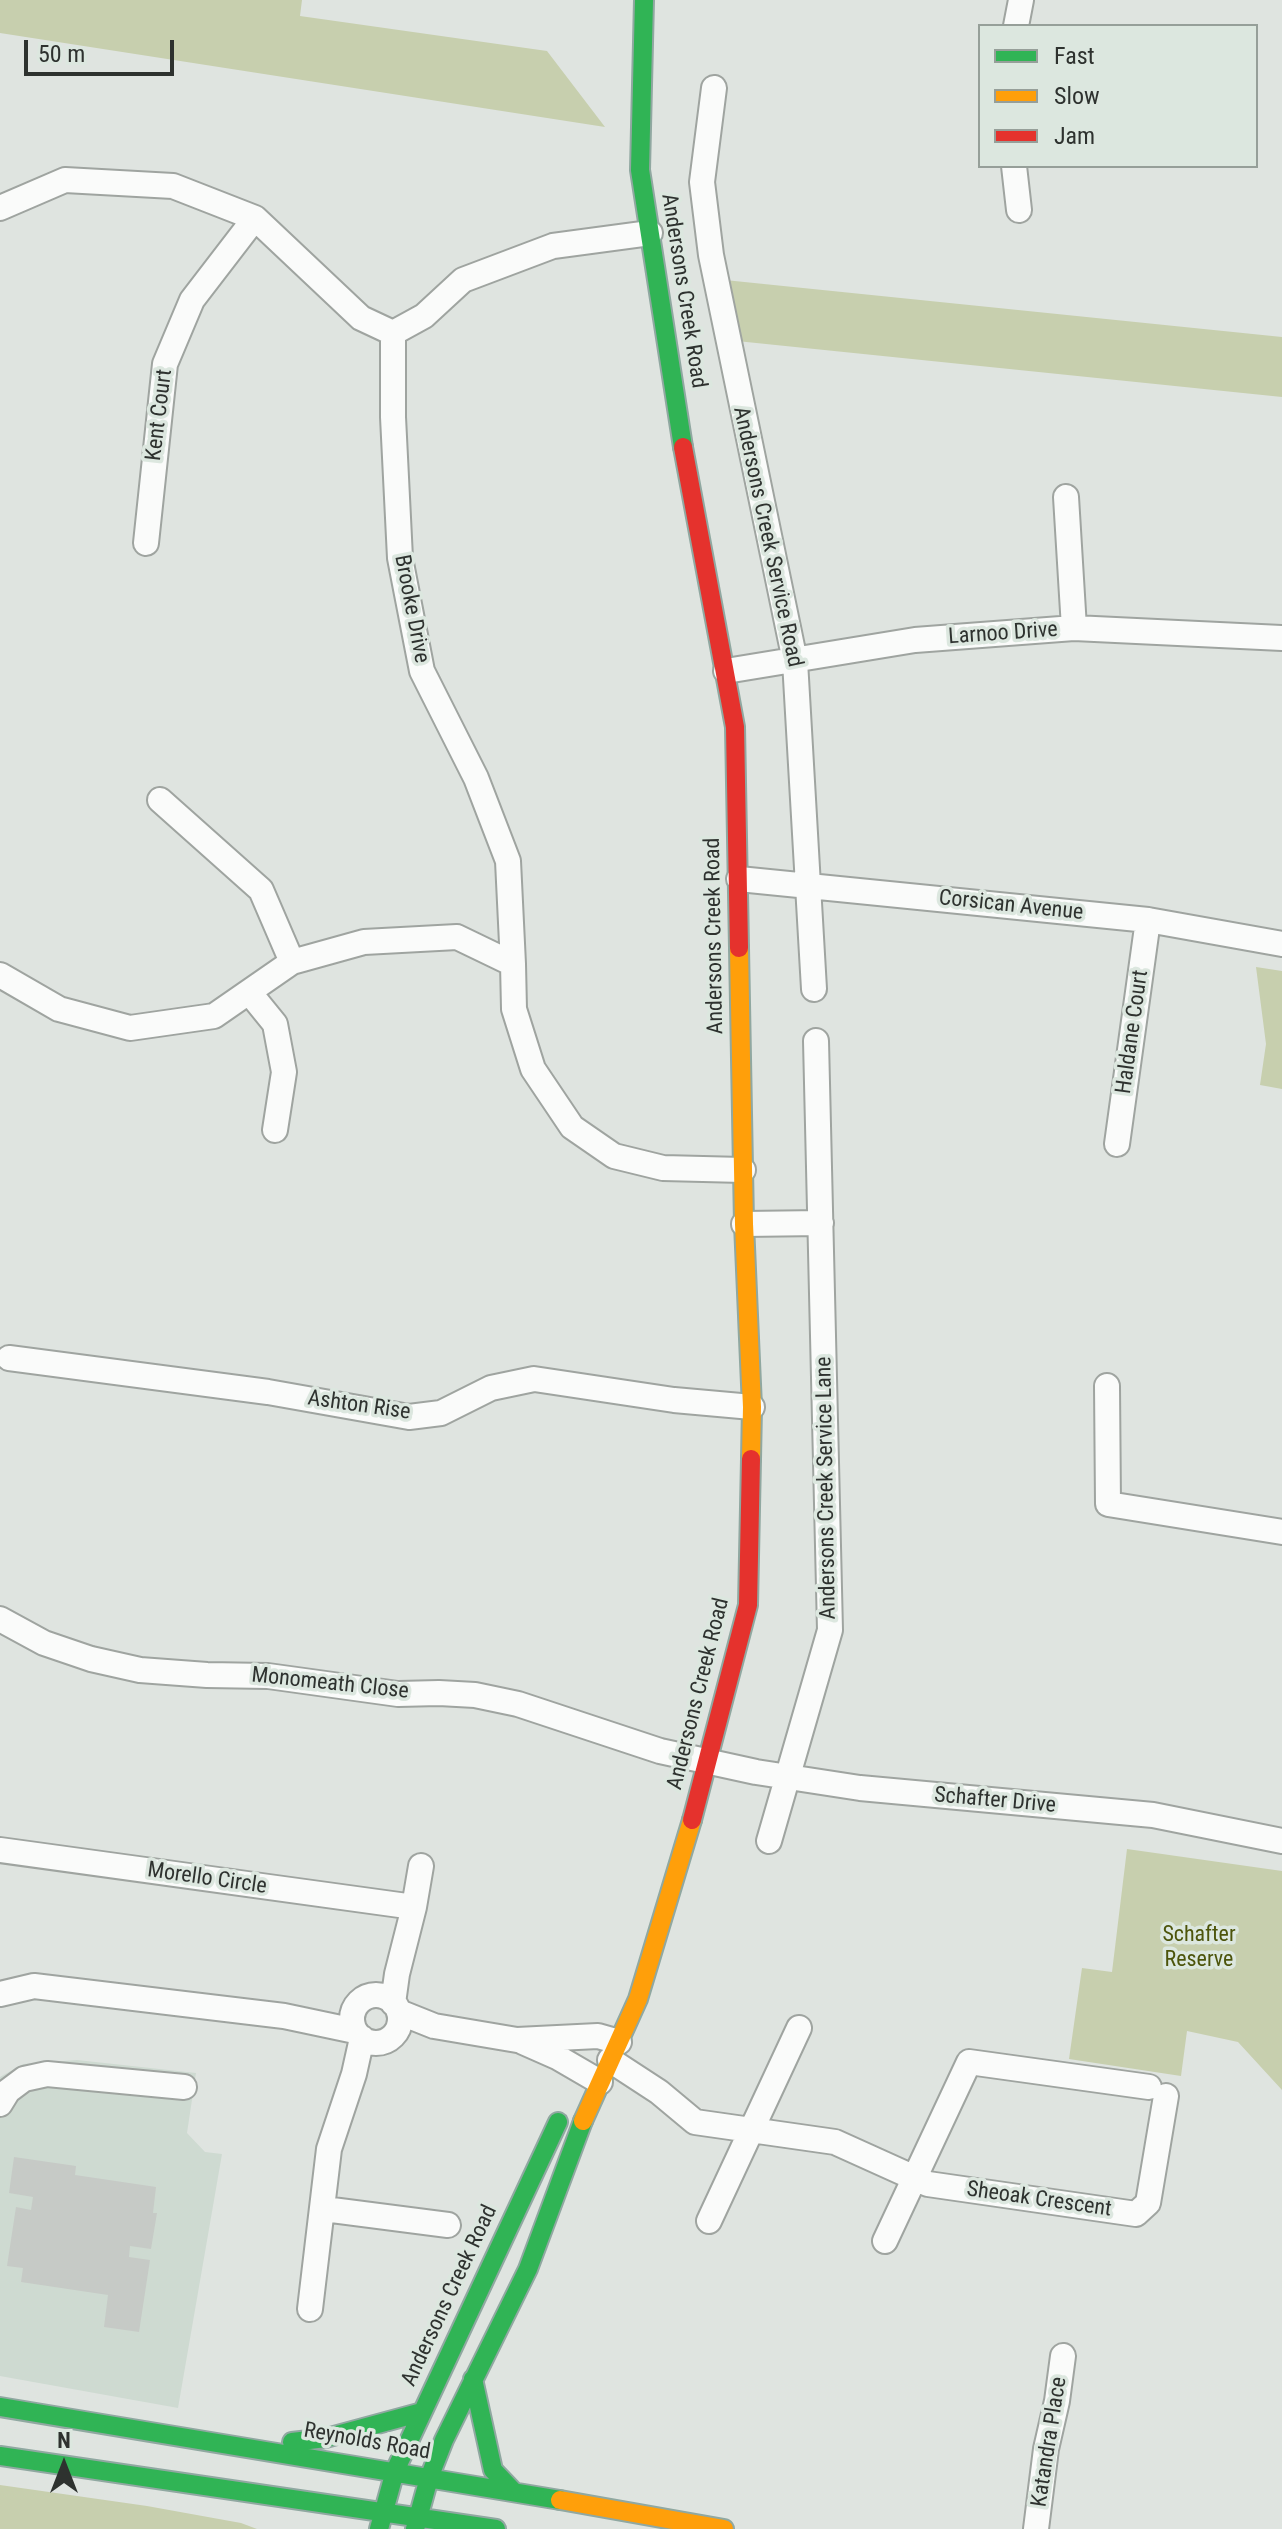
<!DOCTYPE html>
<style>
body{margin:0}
#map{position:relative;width:1282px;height:2529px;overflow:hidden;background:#dfe4e0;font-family:"Roboto Condensed",sans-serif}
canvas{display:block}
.legend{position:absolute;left:978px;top:24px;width:280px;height:144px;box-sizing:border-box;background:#dce7df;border:2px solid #969f99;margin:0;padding:10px 14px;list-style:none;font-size:24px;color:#2e322f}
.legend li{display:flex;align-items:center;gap:16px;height:40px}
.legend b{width:40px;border:2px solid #969f99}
.north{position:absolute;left:24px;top:2425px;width:80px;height:80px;-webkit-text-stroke:6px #dce7df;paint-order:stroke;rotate:0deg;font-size:22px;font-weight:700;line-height:32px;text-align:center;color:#2e322f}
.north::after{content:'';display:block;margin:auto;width:28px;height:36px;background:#2e322f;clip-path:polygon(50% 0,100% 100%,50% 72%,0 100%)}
.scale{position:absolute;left:24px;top:40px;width:150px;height:36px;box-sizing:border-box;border:4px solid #2e322f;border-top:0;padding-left:10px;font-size:24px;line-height:28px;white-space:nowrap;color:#2e322f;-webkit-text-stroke:6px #dce7df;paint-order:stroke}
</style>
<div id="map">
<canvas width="1282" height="2529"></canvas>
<ul class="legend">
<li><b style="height:10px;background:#30b455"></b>Fast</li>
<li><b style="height:10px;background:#ff9f0a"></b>Slow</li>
<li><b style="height:10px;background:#e5322d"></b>Jam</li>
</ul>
<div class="north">N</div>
<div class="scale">50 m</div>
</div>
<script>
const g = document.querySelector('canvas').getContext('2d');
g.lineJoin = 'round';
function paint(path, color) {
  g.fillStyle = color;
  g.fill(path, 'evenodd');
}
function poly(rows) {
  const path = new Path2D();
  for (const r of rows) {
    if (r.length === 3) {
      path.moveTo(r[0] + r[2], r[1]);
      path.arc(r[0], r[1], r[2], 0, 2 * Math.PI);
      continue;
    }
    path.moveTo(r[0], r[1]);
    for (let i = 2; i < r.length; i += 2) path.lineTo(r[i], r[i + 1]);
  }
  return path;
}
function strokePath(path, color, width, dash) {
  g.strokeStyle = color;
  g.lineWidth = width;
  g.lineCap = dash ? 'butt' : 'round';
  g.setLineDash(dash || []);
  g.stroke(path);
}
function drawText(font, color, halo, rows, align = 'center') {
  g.font = font + ' "Roboto Condensed",sans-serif';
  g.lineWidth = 7;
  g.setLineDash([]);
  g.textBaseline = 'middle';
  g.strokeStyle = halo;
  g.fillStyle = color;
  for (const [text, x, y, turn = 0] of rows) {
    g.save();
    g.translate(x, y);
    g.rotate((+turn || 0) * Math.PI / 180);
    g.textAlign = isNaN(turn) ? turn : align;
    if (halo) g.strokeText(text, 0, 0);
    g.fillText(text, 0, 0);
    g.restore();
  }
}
const built = poly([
 [77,2060,196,2073,187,2133,205,2152,222,2154,178,2408,0,2376,0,2077,23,2064]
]);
const green = poly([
 [0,0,302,0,300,16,547,51,605,127,0,33],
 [715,279,1282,337,1282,397,727,340],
 [1256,967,1282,971,1282,1089,1260,1085,1266,1044],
 [1127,1849,1282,1871,1282,2090,1238,2042,1187,2031,1181,2076,1069,2059,1082,1968,1112,1972],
 [0,2485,147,2506,241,2523,257,2529,0,2529]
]);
const building = poly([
 [14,2157,76,2166,75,2175,156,2187,153,2213,157,2213,151,2249,130,2246,129,2257,150,2260,139,2332,104,2327,108,2295,21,2282,23,2268,7,2266,16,2207,31,2210,33,2197,9,2193]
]);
const street = poly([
 [1016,26,1021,0],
 [714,88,702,182,711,255,795,661,814,989],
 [1014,166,1019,210],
 [0,208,65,180,173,186,255,218,361,318,393,333],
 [393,333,393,417,400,558,422,671,476,778,508,861,513,964],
 [393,333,424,316,463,280,553,246,650,233],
 [1066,497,1074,628],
 [146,543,165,364,192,300,255,218],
 [726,671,915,640,1074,628,1282,638],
 [160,800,261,890,292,962],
 [739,879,1148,920,1282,944],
 [0,975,59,1009,130,1028,214,1016,292,962,364,942,457,937,513,964,514,1009,533,1069,572,1127,614,1156,663,1168,743,1170],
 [249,992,275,1024,284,1072,275,1130],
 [1117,1144,1148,920],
 [744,1224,821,1223],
 [9,1358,268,1392,409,1417,441,1413,491,1388,534,1379,674,1400,752,1407],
 [1107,1386,1108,1504,1282,1532],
 [0,1619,44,1643,91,1659,140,1670,207,1675,268,1676,398,1694,439,1693,475,1695,518,1704,660,1751,756,1772,860,1788,1153,1815,1282,1841],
 [769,1841,830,1630,816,1041],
 [0,1850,414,1907],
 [0,1994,34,1986,284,2016,355,2031],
 [376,2019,24],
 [393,2003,397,1974,414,1907,421,1866],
 [399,2012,434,2026,517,2040,598,2036,619,2042],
 [523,2042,557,2057,600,2082],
 [610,2060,659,2092,695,2122,835,2142,928,2184,1136,2214,1148,2203,1166,2096],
 [0,2104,8,2091,24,2079,47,2074,184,2087],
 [324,2209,448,2225],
 [709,2221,799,2028],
 [885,2241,969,2062,1149,2087],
 [310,2309,329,2149,354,2074,362,2038],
 [1036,2529,1046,2449,1057,2401,1063,2356]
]);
const fast = poly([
 [644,0,640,170,683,447],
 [473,2379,493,2470,514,2492],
 [0,2407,560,2500],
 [292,2442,326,2438,422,2412],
 [0,2456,496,2529],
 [379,2529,395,2471,558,2122],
 [415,2529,429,2478,444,2440,528,2269,583,2121]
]);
const slow = poly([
 [739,948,744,1224,752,1407,751,1459],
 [583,2121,638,1999,692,1820],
 [560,2500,724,2529]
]);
const jam = poly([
 [683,447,735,727,739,948],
 [692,1820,748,1605,751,1459]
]);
const streetNames = [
 ["Andersons Creek Road",683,291,81],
 ["Kent Court",160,415,-83],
 ["Andersons Creek Service Road",767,537,78],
 ["Brooke Drive",411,609,79],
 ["Larnoo Drive",1003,634,-4],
 ["Corsican Avenue",1011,906,6],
 ["Andersons Creek Road",715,936,-91],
 ["Haldane Court",1133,1032,-82],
 ["Ashton Rise",359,1406,8],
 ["Andersons Creek Service Lane",827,1488,-91],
 ["Monomeath Close",330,1684,6],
 ["Andersons Creek Road",699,1694,-76],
 ["Schafter Drive",995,1801,5],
 ["Morello Circle",207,1879,8],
 ["Sheoak Crescent",1039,2200,8],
 ["Andersons Creek Road",450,2296,-65],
 ["Reynolds Road",367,2442,10],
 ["Katandra Place",1050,2442,-81]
];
const parkNames = [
 ["Schafter",1199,1935],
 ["Reserve",1199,1960]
];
paint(built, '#cedad1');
paint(green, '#c7cfae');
paint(building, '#c6cac6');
strokePath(street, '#9fa4a0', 28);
strokePath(fast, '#90a8a1', 22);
strokePath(slow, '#90a8a1', 22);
strokePath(jam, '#90a8a1', 22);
strokePath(street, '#fafbfa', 24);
strokePath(fast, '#30b455', 18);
strokePath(slow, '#ff9f0a', 18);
strokePath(jam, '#e5322d', 18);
drawText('22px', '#2e322f', '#dce7df', streetNames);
drawText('22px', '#4c540b', '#dce7df', parkNames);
</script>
